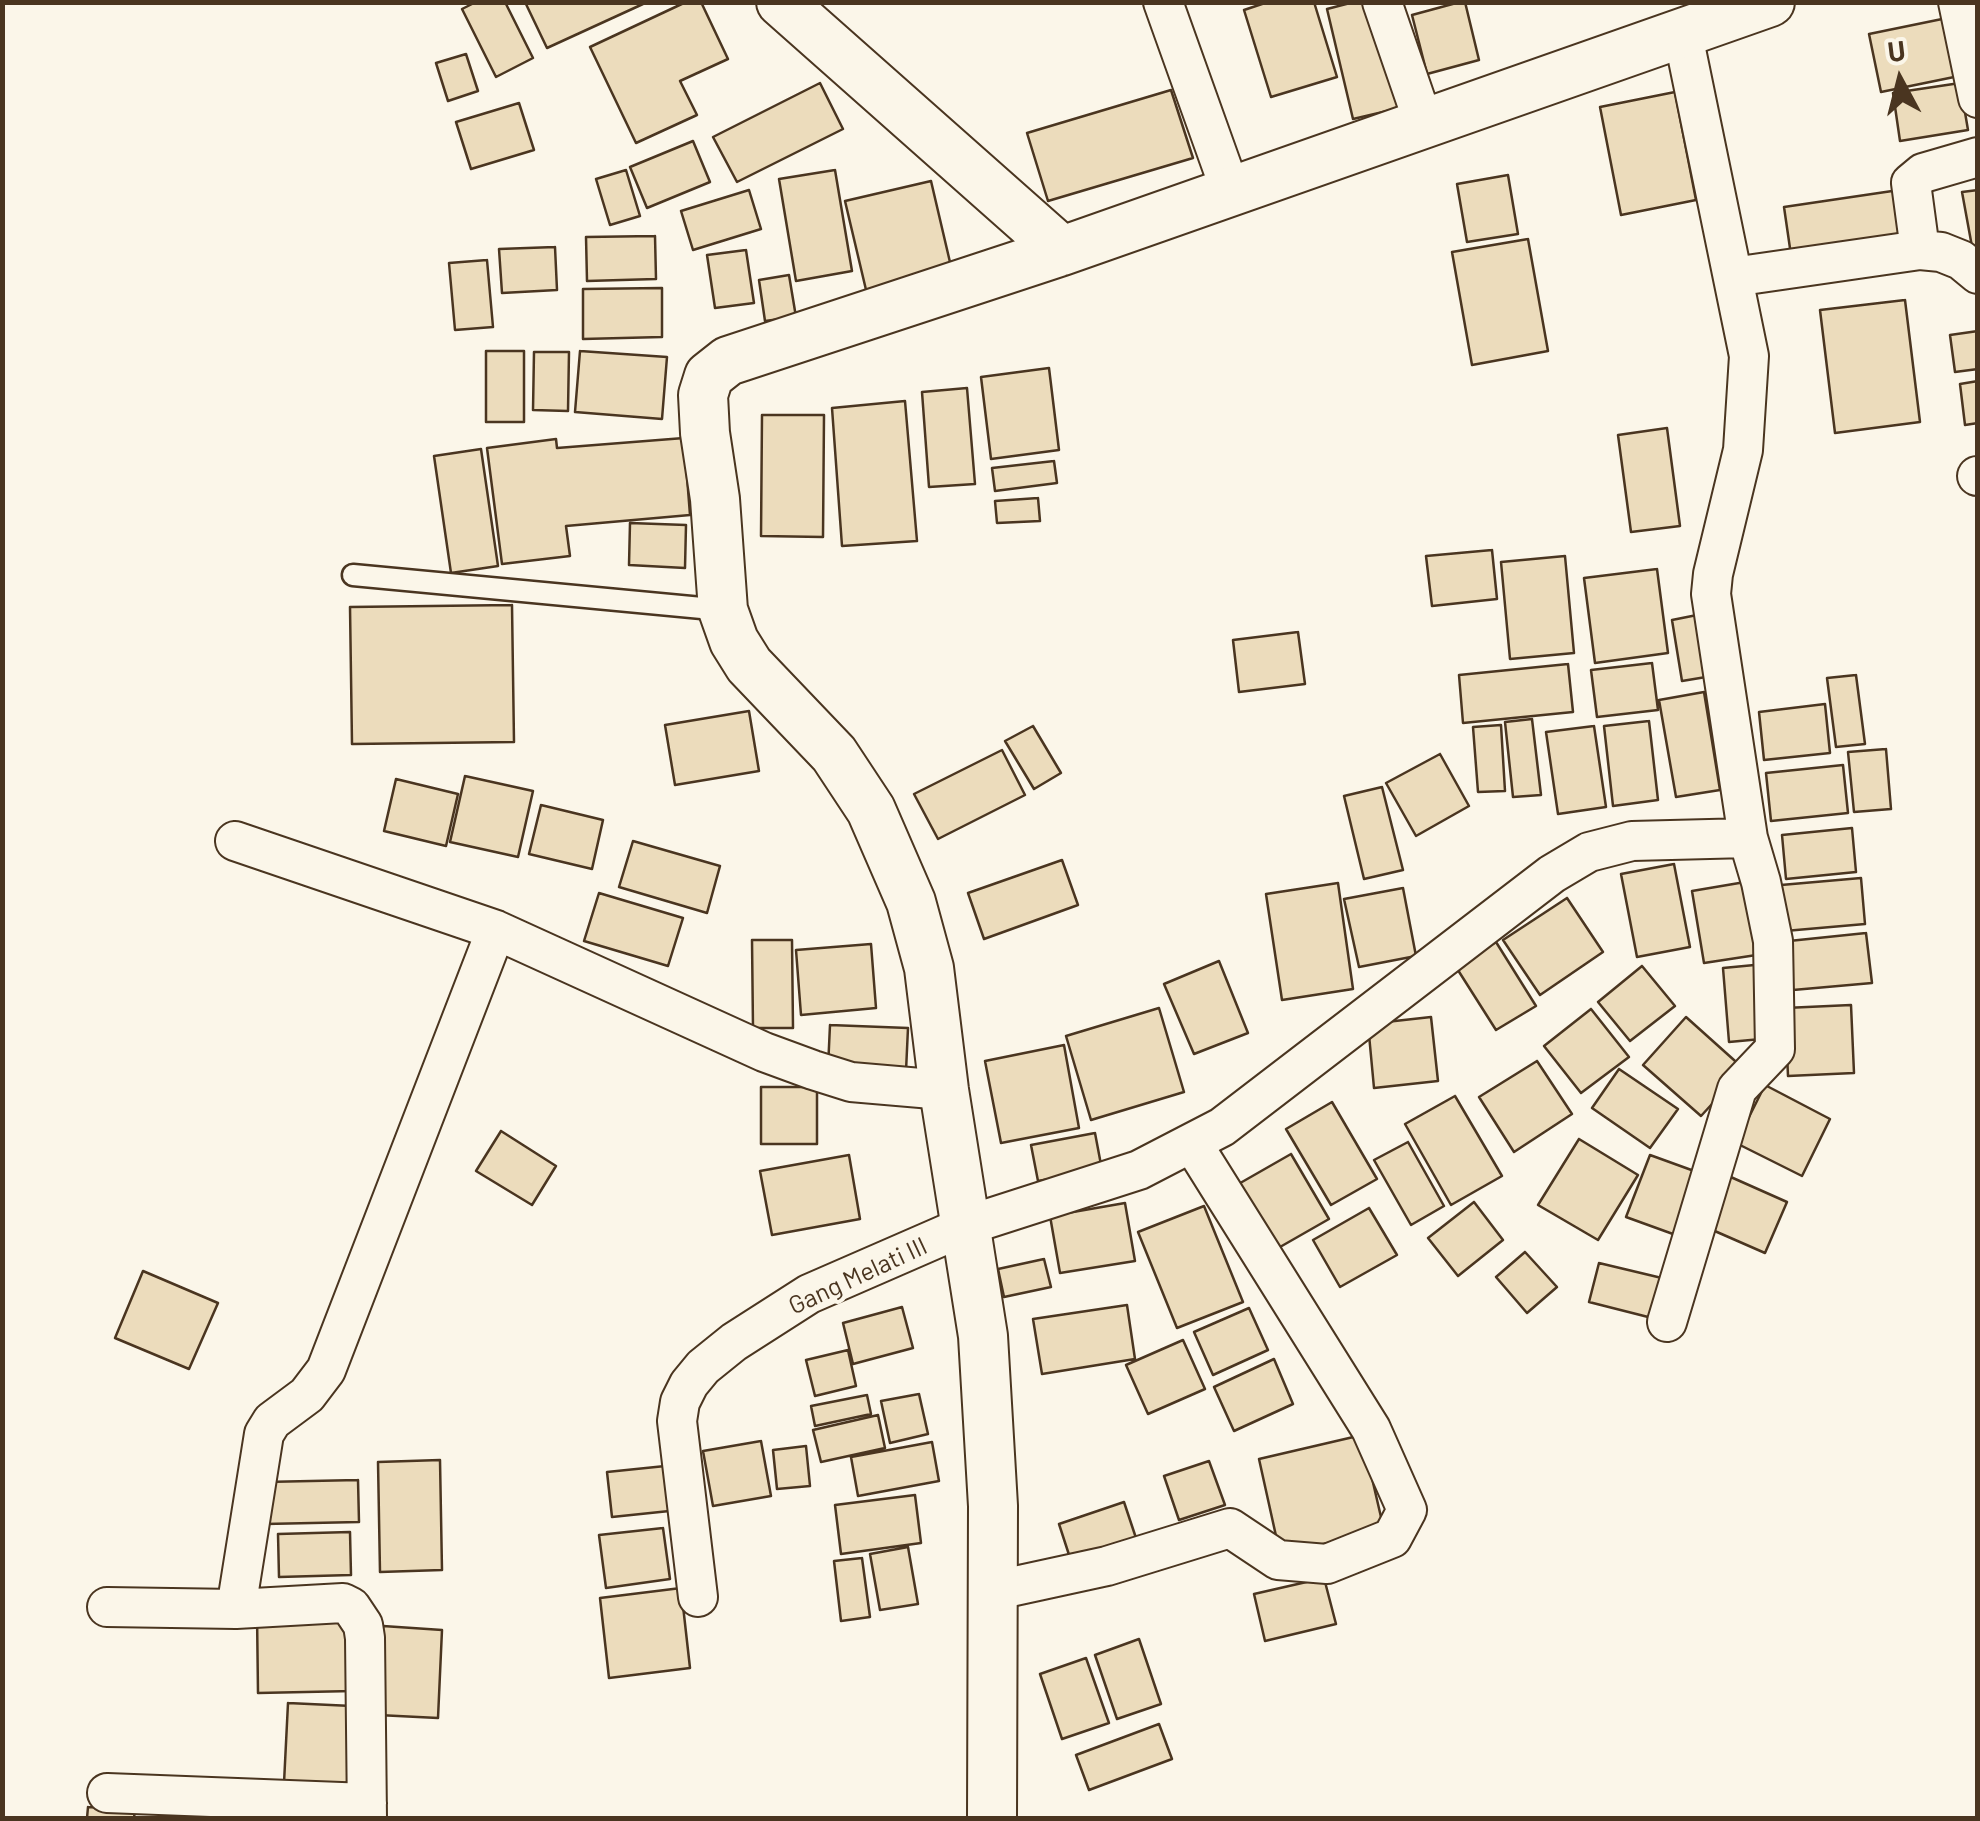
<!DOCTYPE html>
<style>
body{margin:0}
#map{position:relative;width:1980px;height:1821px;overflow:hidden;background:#fbf6e9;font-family:Barlow,sans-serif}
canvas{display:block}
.frame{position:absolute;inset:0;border:5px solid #4a3520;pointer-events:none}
.north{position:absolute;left:1850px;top:30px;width:100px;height:100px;-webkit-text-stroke:8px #fbf6e9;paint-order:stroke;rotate:353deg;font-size:28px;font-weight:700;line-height:40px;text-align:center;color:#4a3520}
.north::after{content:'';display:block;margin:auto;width:35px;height:45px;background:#4a3520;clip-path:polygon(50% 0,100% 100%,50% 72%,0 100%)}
</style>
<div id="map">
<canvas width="1980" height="1821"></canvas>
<div class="frame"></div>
<div class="north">U</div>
</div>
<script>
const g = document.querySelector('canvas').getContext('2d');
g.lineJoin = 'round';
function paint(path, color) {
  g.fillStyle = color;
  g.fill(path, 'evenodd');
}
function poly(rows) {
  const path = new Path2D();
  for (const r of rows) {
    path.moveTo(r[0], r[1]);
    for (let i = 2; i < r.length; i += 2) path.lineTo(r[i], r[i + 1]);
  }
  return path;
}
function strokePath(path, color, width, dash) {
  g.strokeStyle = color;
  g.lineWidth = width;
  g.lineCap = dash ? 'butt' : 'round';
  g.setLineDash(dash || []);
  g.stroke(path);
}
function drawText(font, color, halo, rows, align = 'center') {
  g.font = font + ' Barlow,sans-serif';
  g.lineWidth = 8;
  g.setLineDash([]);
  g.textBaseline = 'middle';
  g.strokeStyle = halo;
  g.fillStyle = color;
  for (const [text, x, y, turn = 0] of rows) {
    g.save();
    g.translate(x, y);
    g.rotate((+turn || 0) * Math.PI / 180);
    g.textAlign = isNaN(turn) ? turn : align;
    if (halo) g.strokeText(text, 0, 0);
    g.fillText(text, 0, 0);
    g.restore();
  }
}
const building = poly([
 [476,2,505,2,533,58,496,77,462,9,476,2],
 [525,2,642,2,643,4,547,48,525,2],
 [686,2,701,2,728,59,680,81,697,115,636,143,590,47,686,2],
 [1268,2,1314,2,1337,77,1271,97,1244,10,1268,2],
 [1354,2,1374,2,1400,108,1353,119,1327,9,1354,2],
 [1460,2,1465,2,1479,60,1427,74,1412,15,1460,2],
 [1947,18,1959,76,1881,92,1869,34,1947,18],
 [466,54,478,91,448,101,436,63,466,54],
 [820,83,843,129,737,182,713,137,820,83],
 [1960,83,1968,130,1900,141,1893,93,1960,83],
 [1171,90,1193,158,1048,201,1027,133,1171,90],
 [1675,92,1696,200,1621,215,1600,107,1675,92],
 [519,103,534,150,471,169,456,122,519,103],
 [693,141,710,182,647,208,630,167,693,141],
 [626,170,640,216,610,225,596,179,626,170],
 [835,170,852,271,796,281,779,179,835,170],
 [1508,175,1518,234,1467,242,1457,184,1508,175],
 [931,181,953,275,867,294,845,201,931,181],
 [749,190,761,229,693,250,681,211,749,190],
 [1899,190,1907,245,1792,262,1784,207,1899,190],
 [1978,190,1977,274,1962,192,1978,190],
 [655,236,656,279,587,281,586,237,655,236],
 [1528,239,1548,351,1472,365,1452,252,1528,239],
 [555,247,557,290,502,293,499,249,555,247],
 [746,250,754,303,715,308,707,255,746,250],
 [487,260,493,327,455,330,449,263,487,260],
 [789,275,796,317,765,321,759,280,789,275],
 [662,288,662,337,583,339,583,289,662,288],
 [1905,300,1920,422,1835,433,1820,310,1905,300],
 [1978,331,1978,369,1955,372,1950,335,1978,331],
 [486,351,524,351,524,422,486,422,486,351],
 [580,351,667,357,662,419,575,412,580,351],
 [534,352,569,352,568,411,533,410,534,352],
 [1049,368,1059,450,991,459,981,377,1049,368],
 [1978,381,1978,423,1965,425,1960,384,1978,381],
 [967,388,975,484,929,487,922,392,967,388],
 [905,401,917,541,842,546,832,408,905,401],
 [762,415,824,415,823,537,761,536,762,415],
 [1667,428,1680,526,1631,532,1618,435,1667,428],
 [684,438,690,515,566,526,570,556,502,564,487,448,556,439,557,448,684,438],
 [481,449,498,566,451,573,434,456,481,449],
 [1054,461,1057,483,995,491,992,468,1054,461],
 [1038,498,1040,521,997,523,995,501,1038,498],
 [630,523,686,525,685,568,629,565,630,523],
 [1492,550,1497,599,1432,606,1426,556,1492,550],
 [1565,556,1574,653,1510,659,1501,562,1565,556],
 [1657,569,1668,653,1595,663,1584,578,1657,569],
 [512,605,514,742,352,744,350,607,512,605],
 [1702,614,1712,676,1682,681,1672,620,1702,614],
 [1298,632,1305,684,1239,692,1233,640,1298,632],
 [1652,663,1658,710,1597,717,1591,670,1652,663],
 [1568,664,1573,712,1463,723,1459,675,1568,664],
 [1856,675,1865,744,1836,747,1827,678,1856,675],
 [1704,692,1720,790,1676,797,1659,700,1704,692],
 [1825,704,1830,753,1764,760,1759,712,1825,704],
 [749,711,759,771,675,785,665,725,749,711],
 [1532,719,1541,795,1513,797,1505,722,1532,719],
 [1649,721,1658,800,1613,806,1604,726,1649,721],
 [1501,725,1505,791,1478,792,1473,727,1501,725],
 [1033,726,1061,773,1034,789,1005,741,1033,726],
 [1594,726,1606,807,1558,814,1546,732,1594,726],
 [1886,749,1891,809,1854,812,1848,752,1886,749],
 [1002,750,1025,795,938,839,914,794,1002,750],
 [1440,754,1469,806,1416,836,1386,783,1440,754],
 [1843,765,1848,813,1771,821,1766,773,1843,765],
 [465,776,533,791,518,857,450,842,465,776],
 [396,779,458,794,446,846,384,831,396,779],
 [1382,787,1403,870,1364,879,1344,796,1382,787],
 [541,805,603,820,592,869,529,854,541,805],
 [1852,828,1856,872,1786,879,1782,835,1852,828],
 [633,841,720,866,707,913,619,887,633,841],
 [1062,860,1078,905,984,939,968,893,1062,860],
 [1674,864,1690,947,1637,957,1621,874,1674,864],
 [1861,878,1865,924,1785,931,1781,885,1861,878],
 [1751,881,1763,954,1704,963,1692,891,1751,881],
 [1338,883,1353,989,1282,1000,1266,894,1338,883],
 [1403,888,1416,956,1359,967,1344,899,1403,888],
 [599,893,683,918,668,966,584,941,599,893],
 [1567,898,1603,952,1540,995,1503,940,1567,898],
 [1866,933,1872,983,1793,990,1789,941,1866,933],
 [752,940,792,940,793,1028,753,1028,752,940],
 [1496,942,1536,1006,1496,1030,1456,967,1496,942],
 [871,944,876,1008,801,1015,796,950,871,944],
 [1219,961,1248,1033,1194,1054,1164,984,1219,961],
 [1765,964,1772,1038,1729,1042,1723,968,1765,964],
 [1642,966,1675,1006,1630,1041,1598,1002,1642,966],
 [1851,1005,1854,1073,1788,1076,1785,1008,1851,1005],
 [1159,1008,1184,1092,1091,1120,1066,1036,1159,1008],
 [1591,1009,1629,1057,1581,1093,1544,1046,1591,1009],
 [1431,1017,1438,1081,1374,1088,1368,1024,1431,1017],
 [1686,1017,1744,1069,1701,1116,1643,1065,1686,1017],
 [830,1025,908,1028,906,1071,828,1068,830,1025],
 [1064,1045,1079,1128,1001,1143,985,1061,1064,1045],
 [1537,1061,1572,1114,1514,1152,1479,1097,1537,1061],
 [1619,1069,1678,1109,1650,1148,1592,1108,1619,1069],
 [1765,1085,1830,1119,1802,1176,1736,1143,1765,1085],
 [761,1087,817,1087,817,1144,761,1144,761,1087],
 [1455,1096,1502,1176,1451,1205,1405,1124,1455,1096],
 [1332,1102,1377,1179,1331,1205,1286,1129,1332,1102],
 [501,1131,556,1166,532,1205,476,1171,501,1131],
 [1095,1133,1102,1170,1038,1181,1031,1145,1095,1133],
 [1579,1139,1638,1175,1598,1240,1538,1205,1579,1139],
 [1408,1142,1444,1206,1411,1225,1374,1160,1408,1142],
 [1291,1154,1329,1219,1273,1251,1235,1186,1291,1154],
 [849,1155,860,1219,772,1235,760,1171,849,1155],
 [1650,1155,1708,1176,1684,1238,1626,1217,1650,1155],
 [1724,1174,1787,1202,1765,1253,1701,1225,1724,1174],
 [1474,1202,1503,1240,1458,1276,1428,1238,1474,1202],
 [1125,1203,1135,1261,1060,1273,1050,1216,1125,1203],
 [1204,1206,1243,1302,1177,1328,1138,1232,1204,1206],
 [1369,1208,1397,1255,1340,1287,1313,1240,1369,1208],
 [1525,1252,1557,1287,1527,1313,1496,1277,1525,1252],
 [1044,1259,1051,1287,1004,1297,998,1269,1044,1259],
 [1599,1263,1666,1279,1656,1319,1589,1302,1599,1263],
 [143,1271,218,1303,189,1369,115,1338,143,1271],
 [1127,1305,1135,1359,1042,1374,1033,1319,1127,1305],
 [902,1307,913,1348,853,1364,843,1323,902,1307],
 [1249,1308,1268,1350,1213,1375,1194,1332,1249,1308],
 [1183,1340,1205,1389,1148,1414,1126,1365,1183,1340],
 [848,1350,856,1386,815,1396,806,1360,848,1350],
 [1274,1359,1293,1404,1234,1431,1214,1387,1274,1359],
 [919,1394,928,1434,890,1443,881,1401,919,1394],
 [867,1395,871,1414,815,1426,811,1406,867,1395],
 [878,1415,885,1448,821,1462,813,1430,878,1415],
 [1362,1435,1384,1530,1280,1554,1259,1459,1362,1435],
 [761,1441,771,1496,713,1506,703,1451,761,1441],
 [932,1442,939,1481,858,1496,851,1457,932,1442],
 [806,1446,810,1486,777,1489,773,1450,806,1446],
 [440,1460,442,1570,380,1572,378,1462,440,1460],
 [1209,1461,1225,1505,1179,1520,1164,1476,1209,1461],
 [675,1465,679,1510,612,1517,607,1472,675,1465],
 [358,1480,359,1522,265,1524,264,1482,358,1480],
 [915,1495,921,1543,841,1554,835,1505,915,1495],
 [1124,1502,1137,1541,1072,1564,1059,1524,1124,1502],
 [663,1528,670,1579,606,1588,599,1535,663,1528],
 [350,1532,351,1575,279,1577,278,1534,350,1532],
 [908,1547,918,1604,880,1610,870,1554,908,1547],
 [862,1558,870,1617,841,1621,834,1561,862,1558],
 [1324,1578,1336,1624,1265,1641,1254,1594,1324,1578],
 [681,1588,690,1668,609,1678,600,1598,681,1588],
 [352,1613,353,1691,258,1693,257,1614,352,1613],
 [383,1626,442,1630,438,1718,378,1715,383,1626],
 [1139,1639,1161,1704,1117,1719,1095,1655,1139,1639],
 [1086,1658,1109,1723,1062,1739,1040,1674,1086,1658],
 [288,1703,352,1706,349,1785,284,1783,288,1703],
 [1159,1724,1172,1759,1089,1790,1076,1755,1159,1724],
 [88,1807,135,1810,134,1818,87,1818,88,1807]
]);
const service = poly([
 [353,575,723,610]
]);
const minor = poly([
 [1163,2,1231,192],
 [1382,2,1424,124],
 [1958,2,1978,98],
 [1920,250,1911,183,1923,173,1978,157],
 [1733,277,1920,250,1941,252,1961,260,1978,274],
 [1977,476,1978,476],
 [235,841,496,930,764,1052,813,1070,851,1082,944,1090],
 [1667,1322,1737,1089,1775,1049,1773,941,1761,882,1748,838],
 [992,1591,1107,1566,1230,1528,1278,1560,1327,1564,1392,1538,1407,1510,1371,1429,1192,1143],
 [698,1597,677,1421,680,1402,689,1384,703,1367,734,1342,809,1294,965,1226,1139,1170,1222,1127,1552,874,1589,852,1632,841,1748,838,1711,594,1713,574,1743,450,1749,356,1683,35],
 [107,1607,236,1609,343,1603,351,1607,363,1625,365,1638,367,1818],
 [236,1609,264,1434,272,1421,307,1395,326,1370,496,930],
 [107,1793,367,1803]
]);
const tertiary = poly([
 [781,2,1062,251],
 [992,1818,993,1506,983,1336,944,1090,929,968,911,902,871,810,834,754,749,665,734,641,723,610,715,499,705,433,703,395,709,376,728,361,1062,251,1770,2]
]);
const streetNames = [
 ["Gang Melati III",858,1276,-25]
];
paint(building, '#ecdcbc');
strokePath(building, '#4a3520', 2.5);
strokePath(service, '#4a3520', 25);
strokePath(minor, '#4a3520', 42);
strokePath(tertiary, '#4a3520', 52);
strokePath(service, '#fbf6e9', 20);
strokePath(minor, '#fbf6e9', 38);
strokePath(tertiary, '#fbf6e9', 48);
drawText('25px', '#4a3520', '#fbf6e9', streetNames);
</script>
